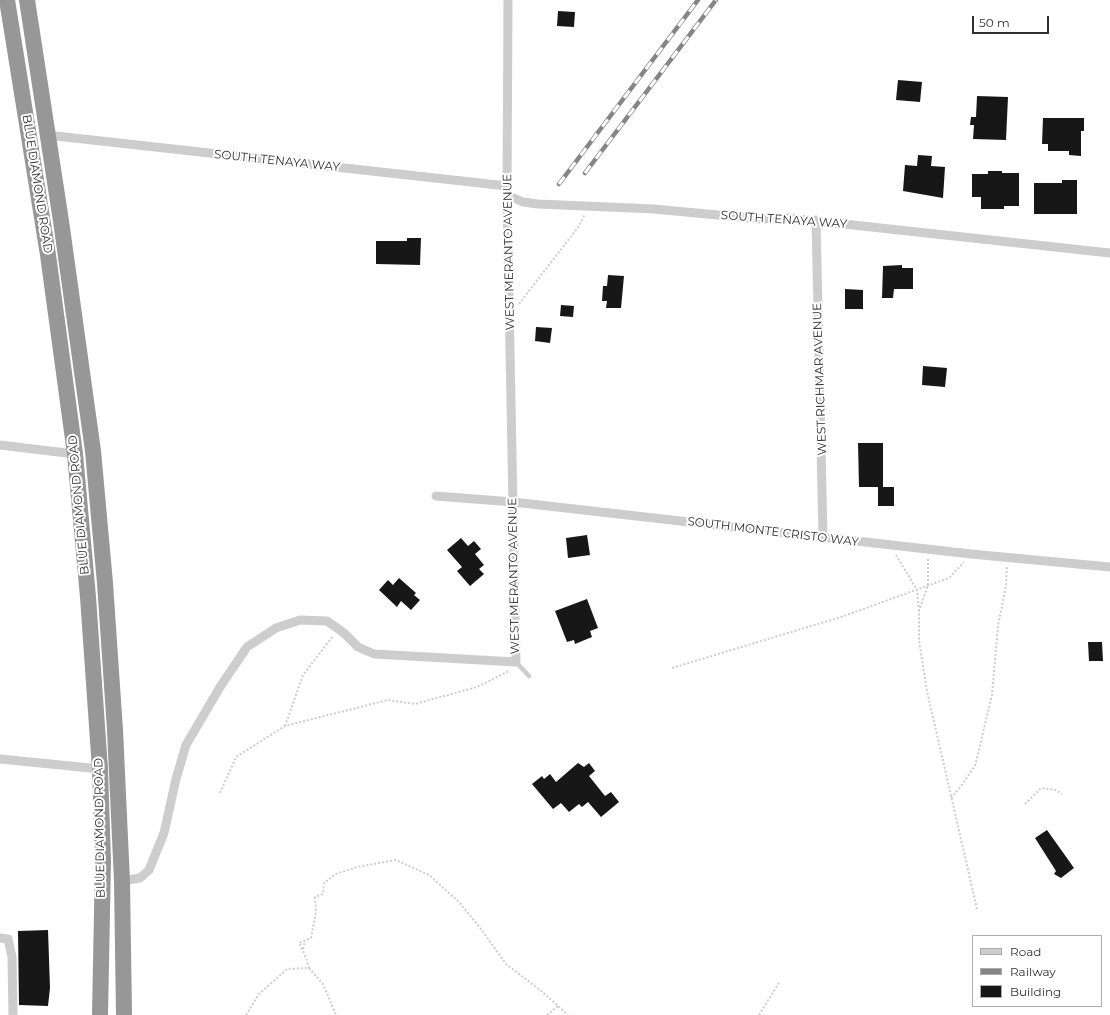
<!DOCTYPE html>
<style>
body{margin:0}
#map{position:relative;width:1110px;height:1015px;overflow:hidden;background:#fff;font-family:Montserrat,sans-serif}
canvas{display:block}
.legend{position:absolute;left:972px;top:935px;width:130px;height:72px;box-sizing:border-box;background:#fff;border:1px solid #acacac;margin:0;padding:5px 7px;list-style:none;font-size:12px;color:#303030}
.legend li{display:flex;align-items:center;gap:8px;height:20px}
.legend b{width:20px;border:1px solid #acacac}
.scale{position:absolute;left:972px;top:16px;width:77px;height:18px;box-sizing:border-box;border:2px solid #303030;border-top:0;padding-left:5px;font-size:12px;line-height:14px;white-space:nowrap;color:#303030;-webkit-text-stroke:3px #fff;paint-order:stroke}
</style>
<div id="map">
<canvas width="1110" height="1015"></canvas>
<ul class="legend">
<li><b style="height:5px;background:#cdcdcd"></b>Road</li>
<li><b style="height:5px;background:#858585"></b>Railway</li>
<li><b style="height:11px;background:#171717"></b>Building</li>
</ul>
<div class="scale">50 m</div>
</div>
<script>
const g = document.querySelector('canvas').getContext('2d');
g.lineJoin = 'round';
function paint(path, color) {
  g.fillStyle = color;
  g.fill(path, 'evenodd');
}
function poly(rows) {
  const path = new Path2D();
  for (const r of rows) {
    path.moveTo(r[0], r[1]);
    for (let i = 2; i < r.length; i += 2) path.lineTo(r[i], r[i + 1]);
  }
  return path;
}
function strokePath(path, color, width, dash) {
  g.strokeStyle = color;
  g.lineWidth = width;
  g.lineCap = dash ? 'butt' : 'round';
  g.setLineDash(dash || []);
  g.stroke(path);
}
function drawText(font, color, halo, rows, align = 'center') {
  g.font = font + ' Montserrat,sans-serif';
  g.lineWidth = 4;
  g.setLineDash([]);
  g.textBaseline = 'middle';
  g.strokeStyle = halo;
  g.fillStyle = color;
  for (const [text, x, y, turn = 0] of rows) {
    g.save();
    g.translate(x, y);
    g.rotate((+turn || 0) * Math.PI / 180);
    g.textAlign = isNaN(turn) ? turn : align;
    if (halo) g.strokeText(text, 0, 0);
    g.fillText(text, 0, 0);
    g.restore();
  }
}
const building = poly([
 [558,11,575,12,574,27,557,26],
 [898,80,922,82,920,102,896,100],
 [977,96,1008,97,1006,140,973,139,974,125,970,125,971,117,976,117],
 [1043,118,1084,118,1084,131,1081,131,1081,156,1069,155,1069,151,1048,151,1048,144,1042,144],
 [918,155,932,156,931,166,945,167,943,198,903,191,905,165,917,166],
 [988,171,1002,171,1002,173,1019,173,1019,206,1004,206,1004,209,981,209,981,197,972,197,972,174,988,174],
 [1062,180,1077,180,1077,214,1034,214,1034,183,1062,183],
 [407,238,421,238,420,265,376,264,376,241,407,241],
 [902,265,902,268,913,268,913,289,894,289,893,298,882,298,883,266],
 [608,275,624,276,621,308,606,308,607,301,602,301,603,286,607,286],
 [845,289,863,290,863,309,845,309],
 [561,305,574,306,573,317,560,316],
 [536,327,552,328,550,343,535,341],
 [923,366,947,368,945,387,922,385],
 [858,443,883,443,883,487,859,487],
 [878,487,894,487,894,506,878,506],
 [587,535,590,555,568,558,566,538],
 [461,538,468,546,474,541,481,549,475,554,484,565,479,569,484,574,470,586,457,571,462,567,447,550],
 [399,578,416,593,414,595,420,600,411,610,401,601,397,607,379,590,388,580,393,585],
 [587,599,598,628,590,631,592,637,575,644,574,640,567,642,555,611],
 [1088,642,1102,642,1103,661,1089,661],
 [578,763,584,767,589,763,595,771,589,776,605,796,611,792,619,802,601,817,588,802,582,807,579,804,569,812,561,803,553,809,532,784,542,776,544,779,550,774,556,782],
 [1047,830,1074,868,1061,878,1054,874,1056,871,1035,838],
 [48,930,50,988,48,1006,19,1005,18,931]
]);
const path = poly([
 [519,304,579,226,585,214],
 [896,555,917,590,919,610],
 [928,559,928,585,919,611,919,641,927,691,977,909],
 [672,668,841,617,949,578,964,562],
 [285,726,303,675,333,636],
 [220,793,236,757,285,726,388,700,415,704,477,687,509,671],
 [951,798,961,786,975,766,992,695,998,626,1006,585,1007,566],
 [1025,804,1041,788,1056,790,1062,794],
 [303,949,305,941],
 [309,968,323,984,336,1015],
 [246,1015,259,994,287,969,309,968,306,958,299,943,311,938,316,912,315,897,323,894,324,883,336,874,357,867,396,860,429,875,459,902,481,929,506,964,540,990,568,1015],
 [547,1015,558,1006],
 [759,1015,780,981]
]);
const lane = poly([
 [516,662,529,676]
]);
const street = poly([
 [47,135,507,186],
 [507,195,523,202,538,204,654,209,760,219,789,218,1110,253],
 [816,220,823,537],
 [0,445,75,454],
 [436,496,513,502,971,554,1110,567],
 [0,759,100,769],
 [122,881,140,878,149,870,164,833,176,779,186,745,220,687,247,647,276,628,300,620,327,621,344,633,358,647,374,654,516,662,507,195,508,0],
 [0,938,8,939,12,957,13,1015]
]);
const highway = poly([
 [7,0,48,255,75,454,88,597,100,769,103,861,100,1015],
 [27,0,61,221,93,451,105,583,115,730,122,881,124,1015]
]);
const rail = poly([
 [585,173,716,0],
 [559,184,698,0]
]);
const streetNames = [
 ["SOUTH TENAYA WAY",277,161,6],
 ["BLUE DIAMOND ROAD",37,184,81],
 ["SOUTH TENAYA WAY",784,220,4],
 ["WEST MERANTO AVENUE",509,252,-91],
 ["WEST RICHMAR AVENUE",820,379,-92],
 ["BLUE DIAMOND ROAD",79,505,-95],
 ["SOUTH MONTE CRISTO WAY",773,532,7],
 ["WEST MERANTO AVENUE",514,576,-91],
 ["BLUE DIAMOND ROAD",100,828,-91]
];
paint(building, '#171717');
strokePath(path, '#cdcdcd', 2, [2, 2]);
strokePath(lane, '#cdcdcd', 4.5);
strokePath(street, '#cdcdcd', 9);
strokePath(highway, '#979797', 16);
strokePath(rail, '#858585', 4.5);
strokePath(rail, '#fff', 3, [9]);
drawText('12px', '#303030', '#fff', streetNames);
</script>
